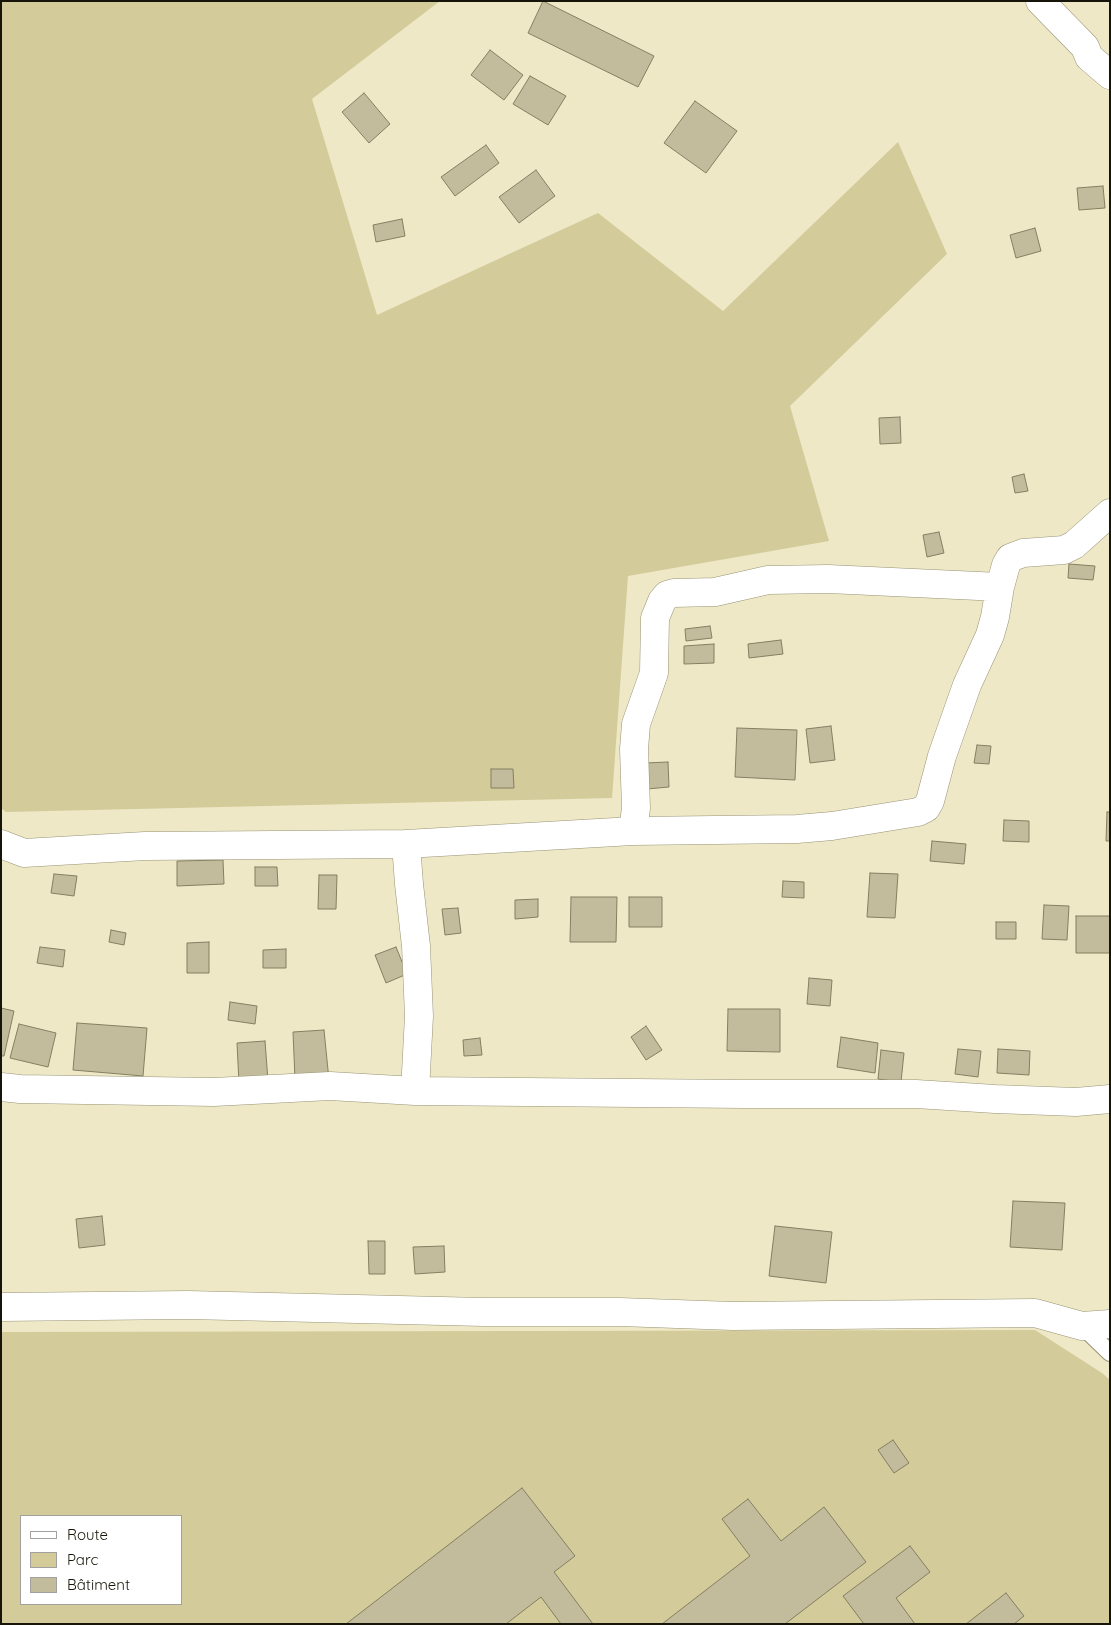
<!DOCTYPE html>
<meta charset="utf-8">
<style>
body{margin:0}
#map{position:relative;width:1111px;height:1625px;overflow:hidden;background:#eee8c7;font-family:Quicksand,sans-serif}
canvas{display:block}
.frame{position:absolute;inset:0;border:2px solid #171509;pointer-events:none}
.legend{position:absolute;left:20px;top:1515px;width:162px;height:90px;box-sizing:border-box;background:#fff;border:1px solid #a2a19d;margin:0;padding:6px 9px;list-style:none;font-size:15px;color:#171509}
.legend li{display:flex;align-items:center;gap:10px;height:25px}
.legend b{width:25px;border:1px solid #a2a19d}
</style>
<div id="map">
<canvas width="1111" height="1625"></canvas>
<div class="frame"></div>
<ul class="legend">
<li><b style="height:6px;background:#fff"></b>Route</li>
<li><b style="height:14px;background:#d4cb9a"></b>Parc</li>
<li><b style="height:14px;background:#c2bc9c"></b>Bâtiment</li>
</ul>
</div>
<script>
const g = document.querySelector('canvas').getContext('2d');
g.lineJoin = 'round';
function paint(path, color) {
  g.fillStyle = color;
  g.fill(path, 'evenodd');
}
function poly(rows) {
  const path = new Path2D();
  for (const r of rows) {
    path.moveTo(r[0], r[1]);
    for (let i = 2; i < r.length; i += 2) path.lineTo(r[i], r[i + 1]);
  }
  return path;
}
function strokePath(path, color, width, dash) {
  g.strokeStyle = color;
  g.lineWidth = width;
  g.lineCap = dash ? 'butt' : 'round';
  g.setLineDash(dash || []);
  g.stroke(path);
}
const green = poly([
 [1,1,440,1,312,99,377,315,598,213,723,311,898,142,947,254,790,406,829,541,628,576,612,798,6,812,1,808],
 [1035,1330,1102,1373,1110,1380,1110,1624,1,1624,1,1332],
 [21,1516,181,1516,181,1604,21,1604]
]);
const building = poly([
 [543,1,654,56,638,87,528,33,543,1],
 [490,50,523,75,504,100,471,75,490,50],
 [530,76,566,96,548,125,513,104,530,76],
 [364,93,390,124,369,143,342,112,364,93],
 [695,101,737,131,706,173,664,143,695,101],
 [486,145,499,163,455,196,441,177,486,145],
 [536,170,555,196,519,223,499,197,536,170],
 [1103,186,1105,208,1079,210,1077,188,1103,186],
 [402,219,405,236,376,242,373,225,402,219],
 [1035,228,1041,251,1016,258,1010,235,1035,228],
 [900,417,901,443,880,444,879,418,900,417],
 [1024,474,1028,491,1015,493,1012,477,1024,474],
 [939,532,944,553,927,557,923,535,939,532],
 [1069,564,1095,566,1093,580,1068,578,1069,564],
 [710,626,712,638,686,641,685,629,710,626],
 [781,640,783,654,749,658,748,644,781,640],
 [714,644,714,663,684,664,684,646,714,644],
 [831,726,835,760,810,763,806,729,831,726],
 [737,728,797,730,795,780,735,777,737,728],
 [977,745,991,746,989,764,974,763,977,745],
 [668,762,669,787,647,789,645,763,668,762],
 [491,769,513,769,514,788,491,788,491,769],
 [1107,812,1110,812,1110,841,1106,841,1107,812],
 [1004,820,1029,821,1029,842,1003,841,1004,820],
 [932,841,966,844,964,864,930,861,932,841],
 [223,860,224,884,177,886,177,861,223,860],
 [255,867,277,867,278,886,255,886,255,867],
 [870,873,898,874,895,918,867,917,870,873],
 [54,874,77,876,74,896,51,893,54,874],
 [319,875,337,875,336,909,318,909,319,875],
 [783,881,804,882,804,898,782,897,783,881],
 [571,897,617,897,616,942,570,942,571,897],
 [629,897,662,897,662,927,629,927,629,897],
 [538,899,538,917,515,919,515,900,538,899],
 [1044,905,1069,906,1067,940,1042,939,1044,905],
 [458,908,461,933,445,935,442,909,458,908],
 [1076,916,1110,916,1110,953,1076,953,1076,916],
 [996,922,1016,922,1016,939,996,939,996,922],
 [111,930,126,933,124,945,109,942,111,930],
 [209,942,209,973,187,973,187,943,209,942],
 [40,947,65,950,63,967,37,963,40,947],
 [396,947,407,974,386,983,375,955,396,947],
 [286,949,286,968,263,968,263,950,286,949],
 [809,978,832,980,830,1006,807,1004,809,978],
 [230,1002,257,1006,255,1024,228,1020,230,1002],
 [1,1008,14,1011,4,1056,1,1056,1,1008],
 [728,1009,780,1009,780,1052,727,1051,728,1009],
 [77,1023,147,1028,143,1076,73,1070,77,1023],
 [19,1024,56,1033,48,1067,10,1058,19,1024],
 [646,1026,662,1050,646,1060,631,1037,646,1026],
 [324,1030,329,1080,295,1079,293,1032,324,1030],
 [841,1037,878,1043,875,1073,837,1067,841,1037],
 [480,1038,482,1055,464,1056,463,1040,480,1038],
 [265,1041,268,1081,239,1083,237,1043,265,1041],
 [958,1049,981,1051,978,1077,955,1074,958,1049],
 [998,1049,1030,1051,1029,1075,997,1073,998,1049],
 [881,1050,904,1053,901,1082,878,1079,881,1050],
 [1013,1201,1065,1203,1062,1250,1010,1247,1013,1201],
 [102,1216,105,1245,79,1248,76,1219,102,1216],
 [775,1226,832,1232,826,1283,769,1276,775,1226],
 [368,1241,385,1241,385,1274,369,1274,368,1241],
 [444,1246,445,1272,415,1274,413,1247,444,1246],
 [893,1440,909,1463,894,1473,878,1450,893,1440],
 [522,1488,575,1556,554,1572,593,1624,561,1624,541,1597,506,1624,346,1624,522,1488],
 [748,1499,781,1541,824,1507,866,1562,785,1624,662,1624,750,1556,722,1519,748,1499],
 [910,1546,930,1572,896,1598,915,1624,864,1624,843,1596,910,1546],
 [1006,1593,1024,1616,1014,1624,966,1624,1006,1593]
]);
const lane = poly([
 [1082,1326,1110,1353]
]);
const street = poly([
 [1040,1,1085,47,1089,57,1110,75],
 [633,831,636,808,634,749,636,724,654,673,655,618,662,601,667,595,674,593,715,592,768,580,828,579,1000,587],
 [1,844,24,853,145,846,406,844,633,831,797,829,832,826,918,812,926,808,930,801,942,756,967,685,990,635,995,617,1000,587,1006,565,1010,558,1023,553,1064,550,1074,545,1110,513],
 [406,844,409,884,416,946,419,1016,415,1091],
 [1,1087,20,1089,214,1092,330,1086,415,1091,745,1094,916,1094,995,1099,1076,1102,1110,1099],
 [1,1307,188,1305,484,1312,620,1312,733,1316,1035,1313,1082,1326,1110,1324]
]);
paint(green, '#d4cb9a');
paint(building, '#c2bc9c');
strokePath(building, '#847f61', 1);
strokePath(lane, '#989374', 18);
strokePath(street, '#989374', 29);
strokePath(lane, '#fff', 16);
strokePath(street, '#fff', 28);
</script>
